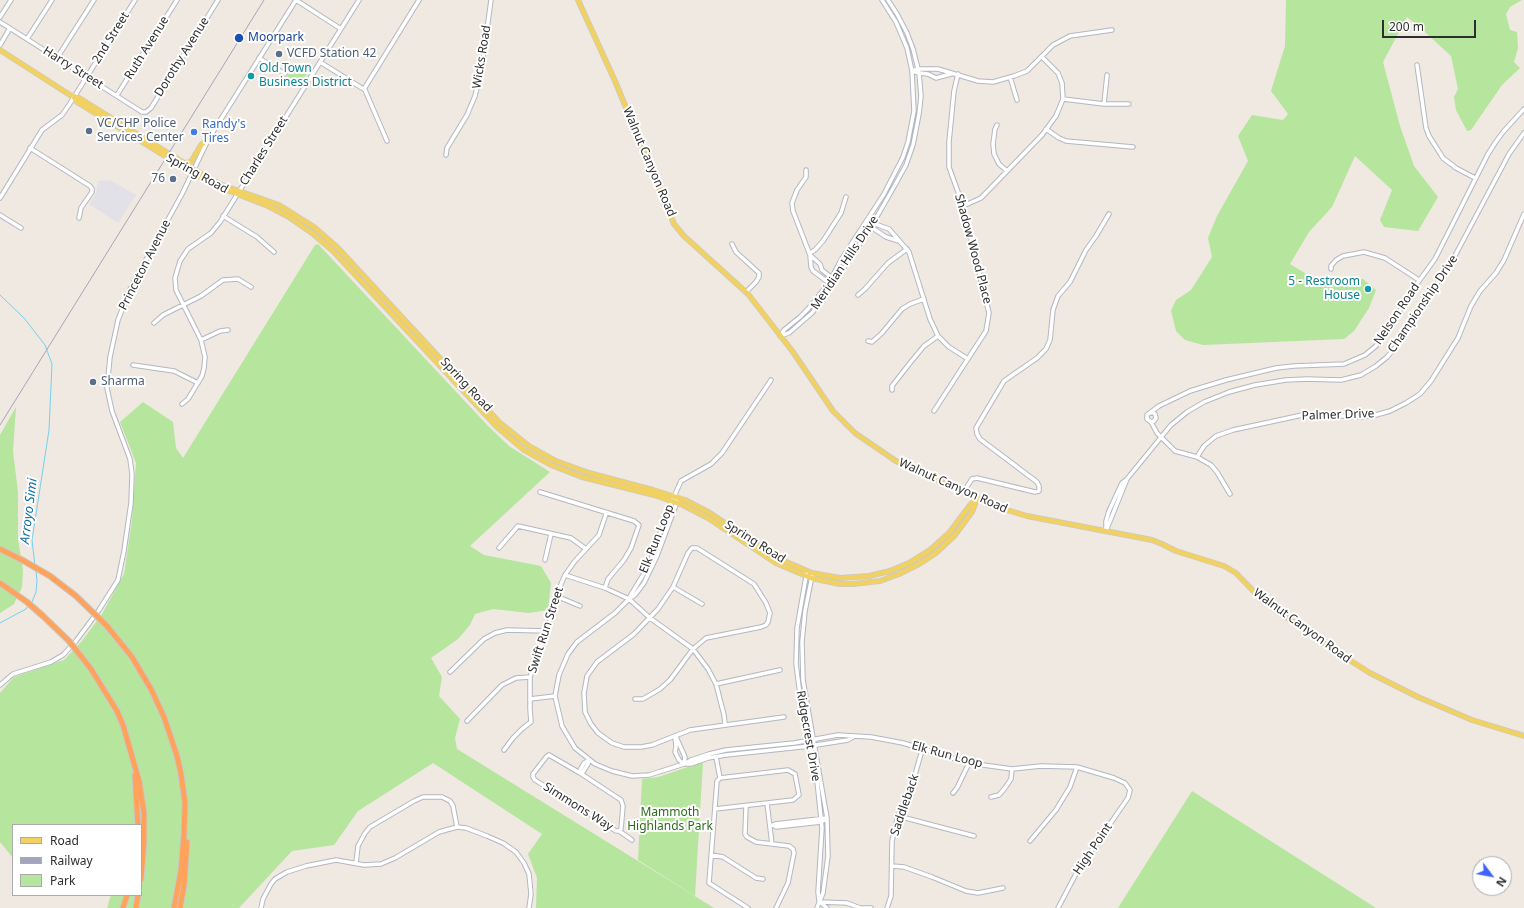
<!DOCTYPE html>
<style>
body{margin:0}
#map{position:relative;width:1524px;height:908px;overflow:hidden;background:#efe9e1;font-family:"Noto Sans",sans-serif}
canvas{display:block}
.legend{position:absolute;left:12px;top:824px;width:130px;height:72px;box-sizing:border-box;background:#fff;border:1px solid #ababab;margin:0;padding:5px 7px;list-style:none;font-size:12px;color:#2e2e2e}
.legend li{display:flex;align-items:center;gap:8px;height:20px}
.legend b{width:20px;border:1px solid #ababab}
.north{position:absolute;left:1472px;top:856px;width:40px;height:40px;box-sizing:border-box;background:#fff;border:1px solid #ababab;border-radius:50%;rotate:122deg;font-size:11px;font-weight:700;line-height:16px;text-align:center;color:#2e2e2e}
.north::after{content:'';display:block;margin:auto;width:14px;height:18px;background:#4264fb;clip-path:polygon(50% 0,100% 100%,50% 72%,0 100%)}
.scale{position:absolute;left:1382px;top:20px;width:94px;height:18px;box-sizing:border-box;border:2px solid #2e2e2e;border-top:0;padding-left:5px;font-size:12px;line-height:14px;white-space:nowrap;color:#2e2e2e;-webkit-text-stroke:3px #fff;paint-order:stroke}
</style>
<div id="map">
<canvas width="1524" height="908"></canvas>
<ul class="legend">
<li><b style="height:5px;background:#f2d163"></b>Road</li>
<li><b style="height:5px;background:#a3a6b8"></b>Railway</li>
<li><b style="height:11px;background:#b6e59e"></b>Park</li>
</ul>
<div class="north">N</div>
<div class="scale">200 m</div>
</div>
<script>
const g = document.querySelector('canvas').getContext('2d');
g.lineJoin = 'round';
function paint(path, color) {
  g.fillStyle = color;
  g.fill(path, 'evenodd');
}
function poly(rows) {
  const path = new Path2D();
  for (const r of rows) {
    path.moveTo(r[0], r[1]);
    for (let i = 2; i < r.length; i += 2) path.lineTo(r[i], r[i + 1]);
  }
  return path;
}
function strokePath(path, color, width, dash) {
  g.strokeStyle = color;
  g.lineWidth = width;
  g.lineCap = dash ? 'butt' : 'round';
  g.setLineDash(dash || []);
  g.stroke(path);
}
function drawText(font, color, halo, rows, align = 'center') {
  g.font = font + ' "Noto Sans",sans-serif';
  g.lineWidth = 4;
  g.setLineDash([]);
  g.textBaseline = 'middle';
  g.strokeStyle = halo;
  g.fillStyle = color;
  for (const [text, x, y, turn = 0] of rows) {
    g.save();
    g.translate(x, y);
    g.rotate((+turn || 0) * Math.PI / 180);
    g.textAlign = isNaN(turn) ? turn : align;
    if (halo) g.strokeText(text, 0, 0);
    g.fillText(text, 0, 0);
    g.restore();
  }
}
const industrial = poly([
 [110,180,136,195,118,223,89,204,96,194,98,181]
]);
const green = poly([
 [1286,0,1522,0,1510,7,1506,14,1510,30,1517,32,1518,48,1514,62,1520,68,1502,85,1471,130,1467,131,1456,110,1454,97,1458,89,1451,56,1426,33,1407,17,1383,62,1400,126,1414,166,1438,197,1418,231,1384,227,1380,220,1392,190,1355,156,1332,207,1309,232,1290,264,1313,278,1363,279,1376,290,1369,308,1354,331,1344,339,1203,345,1185,340,1176,331,1171,311,1176,300,1191,290,1212,257,1208,238,1217,216,1248,161,1238,136,1252,115,1283,120,1288,114,1271,91,1285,46],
 [294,66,307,74,299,86,287,77],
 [318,244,488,426,509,446,550,472,470,546,484,555,541,566,551,583,548,610,529,613,493,609,475,614,470,625,458,639,431,658,442,677,439,696,460,719,455,738,457,749,714,908,536,908,537,878,528,854,542,834,433,763,358,811,334,845,292,851,239,908,107,908,111,895,141,895,141,825,13,825,13,858,0,842,0,693,14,677,64,660,82,641,102,614,124,574,132,520,136,463,120,422,143,402,173,422,176,448,183,458,315,245],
 [16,407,13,451,18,492,18,539,23,570,22,587,14,604,0,613,0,435],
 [703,762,695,896,638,860,642,779,658,777],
 [1192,791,1376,908,1118,908]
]);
const stream = poly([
 [0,295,24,318,45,345,52,364,49,430,32,540,35,566],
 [32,602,36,592,37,581,36,571],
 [0,623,26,609,28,606]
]);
const minor = poly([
 [296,0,341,29],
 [882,0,896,22,907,48,912,71,914,111,908,142,903,157,884,194,841,260,829,283,808,309,800,317,784,330,780,336,789,333,812,313,834,283,871,227,895,185,906,165,913,145,919,114,921,96,919,73,913,49,907,33,897,14,888,0],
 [0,17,11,0],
 [0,22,142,112,146,112,151,108,218,0],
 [27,39,52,0],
 [0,45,10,28],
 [57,58,94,0],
 [259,58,285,74],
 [320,62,365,90,387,141],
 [1417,65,1426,128,1429,136,1443,158,1456,168,1475,178],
 [951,74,936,78,928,74,919,73,912,71,918,69,938,69,978,81,993,82,1014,76,1027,71,1053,45,1070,36,1112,30],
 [1010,77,1017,100],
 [364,89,419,0],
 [117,95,177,0],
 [1063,99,1104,104,1129,104],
 [1104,104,1107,75],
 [997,125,995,129,993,144,994,154,999,164,1007,171],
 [1046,129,1059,138,1066,141,1133,147],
 [30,148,90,186,92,189,92,192,81,208,79,218],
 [446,155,447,148,467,115,475,96,482,66,491,0],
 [806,170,806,177,797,190,792,203,793,211,810,255],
 [0,198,42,130,62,115,69,105,135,0],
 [963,206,981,198,1042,135,1056,116,1063,99,1062,83,1058,73,1042,57],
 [0,215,21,228],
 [223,216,257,237,274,252],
 [899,241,886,237,871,227,867,221,889,229,909,252,930,319,938,336,949,347,968,359],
 [732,244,736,252,759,273,759,277,756,282,746,292],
 [810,253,815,250,823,241,841,213,846,197],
 [810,255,820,264,822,270,832,278,834,283,829,283,813,271,811,267,810,255],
 [1331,269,1331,266,1336,260,1343,256,1364,252,1385,258,1419,280],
 [858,295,865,289,888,263,907,249],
 [154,323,163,315,201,296,223,280,238,279,251,287],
 [201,340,220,331,228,330],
 [868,341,872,342,882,333,902,309,910,304,924,299],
 [133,365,174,371,198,383],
 [892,390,892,386,910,363,924,346,938,336],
 [182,404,188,399,202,376,204,368,205,357,201,340,176,290,175,278,180,261,188,249,211,233,220,222,359,0],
 [934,411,986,331,989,313,963,206,949,167,949,142,954,91,958,74],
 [1151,412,1155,414,1156,418,1154,421,1151,422,1147,419,1147,415,1159,406,1190,391,1226,380,1276,368,1294,366,1344,364,1365,355,1376,346,1384,336,1411,292,1435,259,1488,154,1495,143,1503,132,1524,109],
 [1151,422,1157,433,1175,451,1197,457,1211,465,1217,472,1230,494],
 [1197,457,1204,446,1216,436,1233,430,1307,414,1361,417,1376,415,1390,411,1406,403,1420,394,1431,381,1458,338,1471,306,1480,291,1496,273,1504,260,1524,214],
 [1127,479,1106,531,1106,521,1109,511,1122,483,1127,479,1171,425,1187,412,1204,402,1229,392,1255,385,1286,380,1307,379,1341,380,1361,375,1376,366,1387,357,1399,343,1424,302,1450,265,1509,154,1524,133],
 [540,492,634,521,639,525,631,548,624,560,608,579,605,588],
 [964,493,966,488,972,479,977,478,1035,492,1039,491,1039,486,1037,482,980,439,977,434,976,428,1004,381,1037,358,1046,349,1050,340,1053,310,1058,296,1070,282,1086,250,1096,236,1109,214],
 [676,496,677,502,657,556,644,583,635,595,629,599,615,613,577,642,568,654,559,675,555,696,562,726,575,748,595,764,612,771,632,776,649,775,684,764,691,760,709,754,726,750,794,743,838,735,871,737,903,743,969,763,1012,769,1041,766,1077,767,1114,778,1125,783,1130,790,1128,798,1078,870,1058,908],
 [499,548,518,526,571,538,586,549],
 [545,560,551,534],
 [807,571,797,628,796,664,801,702,817,781,822,828,818,892,819,901],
 [565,575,605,588,629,599,650,618,693,649,708,669,716,684,724,715,725,724],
 [812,576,805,611,802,642,803,680,827,818,828,856,823,893,817,908],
 [673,587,702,604],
 [556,596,580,606],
 [629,598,643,575,651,559,669,508,681,481,711,464,722,453,771,380],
 [450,672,484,639,495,633,507,630,547,631],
 [716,684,780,670],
 [0,685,13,674,51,662,63,655,76,641,99,610,118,580,124,551,131,503,132,474,130,459,112,411,107,388,110,357,118,320,130,289,182,194,209,138,296,0],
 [530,699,555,696],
 [635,699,643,699,660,689,670,680,693,649,706,638,761,627,766,625,768,622,770,613,766,603,754,584,697,548,692,548,688,553,673,587,658,609,634,634,597,662,587,676,584,693,585,712,591,724,598,733,612,743,624,747,641,747,652,745,690,730,784,717],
 [467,721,502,685,516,678,530,677],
 [675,736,676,747,675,752,679,760,684,764],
 [676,737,685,757,684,764],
 [504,750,513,738,523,728,531,722,530,709,530,677,547,631,556,596,565,575,575,561,599,535,606,514],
 [549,755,580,773,621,800,623,806,621,829,619,831,616,831,535,780,533,777,533,774,547,756,549,755],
 [716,757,720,778],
 [589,760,588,764,583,772,580,773,580,770,584,763,589,760],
 [686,764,691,764,708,758,726,755,810,746,848,740,853,737],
 [720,778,717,781,709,883,748,908],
 [953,793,957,788,969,763],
 [991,797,999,795,1005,788,1011,779,1012,769],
 [767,803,772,844],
 [746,806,745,834,747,837,756,842,789,846,793,849,794,853,788,883,776,908],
 [715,809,793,800,799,795,795,774,788,770,720,778],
 [898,816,974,836],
 [770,826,775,824,827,818,821,822,776,827,773,825],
 [619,831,632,840],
 [1030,841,1056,810,1070,787,1077,767],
 [711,855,723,857,756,878,763,879],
 [356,863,358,846,365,833,370,827,414,801,423,797,442,797,450,801,453,806,457,827],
 [892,866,904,867,932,877,966,891,978,893,1003,888],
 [820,902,847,903,860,908,858,908],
 [820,902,827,908],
 [261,908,263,899,271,884,275,879,287,872,306,866,336,860,364,865,381,864,395,858,439,832,457,827,466,828,487,836,503,843,516,852,524,863,529,874,531,894,529,908],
 [860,908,871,908],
 [887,908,891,896,892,841,898,816,913,782,922,750]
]);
const major = poly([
 [578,0,615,81,674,224,684,236,748,294,793,352,833,411,855,433,896,461,997,507,1027,516,1152,540,1162,544,1176,551,1224,566,1236,573,1262,600,1332,649,1370,673,1418,697,1472,720,1524,736],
 [0,50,70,95,79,98,210,179,222,185,279,205,314,227,338,248,499,422,529,446,556,461,589,473,653,490,685,500,710,513,777,558,812,573,840,578,869,576,890,571,909,563,930,550,949,533,970,505,977,499],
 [74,97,77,102,209,183,268,206,289,217,312,233,333,251,497,427,524,450,551,465,582,477,654,495,683,505,708,518,776,563,811,578,840,584,853,584,880,581,899,574,919,564,936,553,955,535,972,512,977,499],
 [185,163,191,162,201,145,209,138]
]);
const highway = poly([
 [107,626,132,657,151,689,164,717,177,756,181,774,185,803,184,834,181,871,174,908],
 [117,711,123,725,139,781,144,813,144,842,141,879],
 [135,775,138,825],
 [123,908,127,895],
 [136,908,138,895],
 [180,908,184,885,187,842]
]);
const rail = poly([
 [0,425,264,0]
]);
const highwayBridge = poly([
 [0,549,24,561,50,576,76,596,107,626],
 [0,583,27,602,43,616,69,641,91,669,117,711]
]);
const markers = [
 [239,38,5,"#1a4fb4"],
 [279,54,4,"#5c6f8a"],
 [251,76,4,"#0f9aa8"],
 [89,131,4,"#5c6f8a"],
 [194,132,4,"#3f7fe0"],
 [173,179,4,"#5c6f8a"],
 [1368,289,4,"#0f9aa8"],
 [93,382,4,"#5c6f8a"]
];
const streetNames = [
 ["2nd Street",111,38,-58],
 ["Ruth Avenue",147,48,-58],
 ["Dorothy Avenue",182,57,-58],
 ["Wicks Road",482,57,-81],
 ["Harry Street",73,68,32],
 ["Charles Street",264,151,-58],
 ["Walnut Canyon Road",649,162,67],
 ["Spring Road",197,174,29],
 ["Shadow Wood Place",973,249,75],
 ["Meridian Hills Drive",845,263,-56],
 ["Princeton Avenue",145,265,-63],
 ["Championship Drive",1423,304,-56],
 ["Nelson Road",1397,314,-56],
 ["Spring Road",466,385,47],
 ["Palmer Drive",1338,415,-2],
 ["Walnut Canyon Road",953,486,24],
 ["Elk Run Loop",657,539,-68],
 ["Spring Road",755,542,32],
 ["Walnut Canyon Road",1302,626,36],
 ["Swift Run Street",546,630,-72],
 ["Ridgecrest Drive",808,736,80],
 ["Elk Run Loop",947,755,15],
 ["Saddleback",905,805,-71],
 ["Simmons Way",578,807,32],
 ["High Point",1093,849,-56]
];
const transitNames = [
 ["Moorpark",248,38]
];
const serviceNames = [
 ["VCFD Station 42",287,54],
 ["VC/CHP Police",97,124],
 ["Services Center",97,138],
 ["76",165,179,"right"],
 ["Sharma",101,382]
];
const cultureNames = [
 ["Old Town",259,69],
 ["Business District",259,83],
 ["5 - Restroom",1360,282,"right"],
 ["House",1360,296,"right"]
];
const shopNames = [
 ["Randy's",202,125],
 ["Tires",202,139]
];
const parkNames = [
 ["Mammoth",670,813],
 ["Highlands Park",670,827]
];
const waterNames = [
 ["Arroyo Simi",29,511,-83]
];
paint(industrial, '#e3e1e8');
paint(green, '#b6e59e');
strokePath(stream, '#75cff0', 1);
strokePath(minor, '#b4b7c1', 5.5);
strokePath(major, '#c9c9c9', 6);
strokePath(highway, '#c9c9c9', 7);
strokePath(minor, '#fff', 3.5);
strokePath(major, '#f2d163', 4.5);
strokePath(highway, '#ffa35c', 5);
strokePath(rail, '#a3a6b8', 1);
strokePath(highwayBridge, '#c9c9c9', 7, []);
strokePath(highwayBridge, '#ffa35c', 5);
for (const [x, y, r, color] of markers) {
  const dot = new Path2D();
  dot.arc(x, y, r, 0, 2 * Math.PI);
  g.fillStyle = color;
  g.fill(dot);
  strokePath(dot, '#fff', 1.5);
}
drawText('12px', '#2e2e2e', '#fff', streetNames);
drawText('12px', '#164399', '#fff', transitNames, 'left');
drawText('12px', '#4e5e75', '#fff', serviceNames, 'left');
drawText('12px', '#0d838f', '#fff', cultureNames, 'left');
drawText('12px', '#366cbe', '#fff', shopNames, 'left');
drawText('12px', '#2c6e1b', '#fff', parkNames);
drawText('italic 13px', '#0d6fa3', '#fff', waterNames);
</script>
